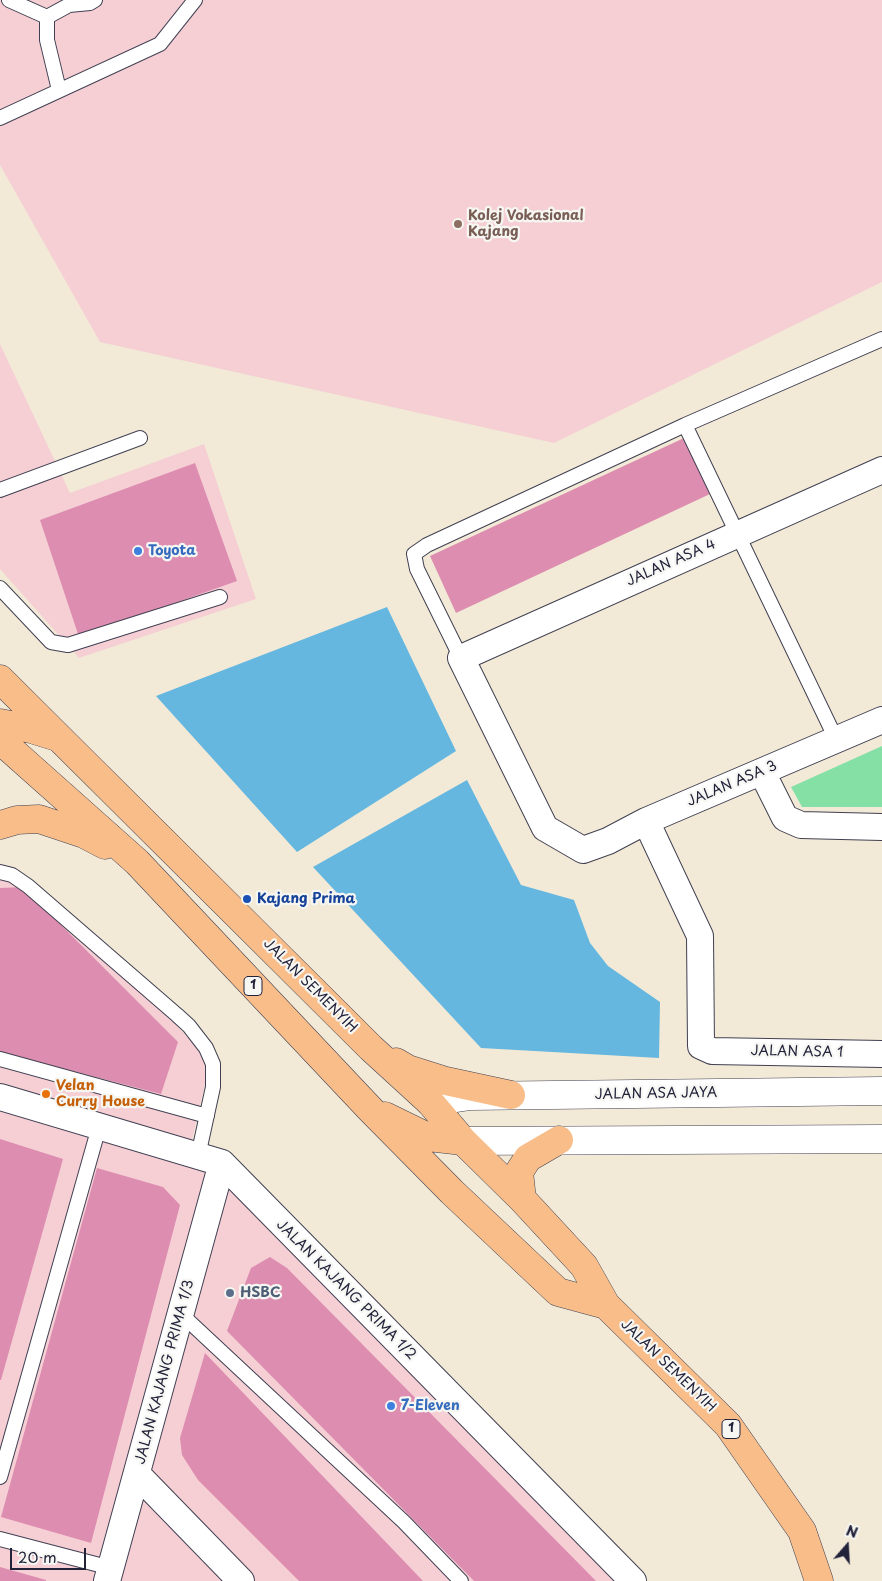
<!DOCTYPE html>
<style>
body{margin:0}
#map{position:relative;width:882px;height:1581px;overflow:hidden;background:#f2ead7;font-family:"Playpen Sans",sans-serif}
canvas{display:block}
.north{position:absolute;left:822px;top:1521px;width:50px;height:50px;-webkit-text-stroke:4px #f6f6f2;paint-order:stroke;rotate:19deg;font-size:14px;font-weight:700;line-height:20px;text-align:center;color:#22223b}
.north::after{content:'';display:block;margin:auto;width:18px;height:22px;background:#22223b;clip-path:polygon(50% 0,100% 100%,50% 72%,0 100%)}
.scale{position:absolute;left:10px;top:1548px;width:76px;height:22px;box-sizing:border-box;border:2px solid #22223b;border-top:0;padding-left:6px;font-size:15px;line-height:18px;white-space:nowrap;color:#22223b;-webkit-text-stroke:4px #f6f6f2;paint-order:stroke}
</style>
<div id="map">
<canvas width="882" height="1581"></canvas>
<div class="north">N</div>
<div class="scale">20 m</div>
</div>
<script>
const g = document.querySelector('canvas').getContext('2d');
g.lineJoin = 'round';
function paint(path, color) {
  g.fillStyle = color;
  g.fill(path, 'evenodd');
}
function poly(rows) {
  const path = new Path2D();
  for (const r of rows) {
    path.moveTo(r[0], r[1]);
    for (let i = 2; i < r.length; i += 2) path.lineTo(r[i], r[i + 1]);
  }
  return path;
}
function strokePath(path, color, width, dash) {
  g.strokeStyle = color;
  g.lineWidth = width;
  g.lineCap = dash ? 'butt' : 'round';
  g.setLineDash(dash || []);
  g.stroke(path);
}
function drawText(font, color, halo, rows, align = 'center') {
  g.font = font + ' "Playpen Sans",sans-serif';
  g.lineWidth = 4.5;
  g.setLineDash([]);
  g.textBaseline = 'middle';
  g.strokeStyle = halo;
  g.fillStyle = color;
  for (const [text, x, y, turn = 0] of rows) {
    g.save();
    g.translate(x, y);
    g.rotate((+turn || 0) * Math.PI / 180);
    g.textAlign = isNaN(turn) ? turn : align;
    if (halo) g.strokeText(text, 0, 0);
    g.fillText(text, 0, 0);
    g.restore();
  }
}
const built = poly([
 [0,0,882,0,882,282,554,443,100,342,0,165],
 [0,344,70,493,204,444,256,599,79,658,0,569],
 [0,877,14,881,172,1020,202,1054,208,1071,187,1162,229,1182,619,1581,0,1581]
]);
const green = poly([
 [882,746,882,807,802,807,791,787]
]);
const water = poly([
 [387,607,456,751,297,852,156,696],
 [467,780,521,885,574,900,590,943,608,966,660,1002,659,1058,481,1048,313,867]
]);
const building = poly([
 [684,438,710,494,456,613,430,556],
 [195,463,237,581,79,637,40,520],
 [23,887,178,1042,161,1094,0,1052,0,888],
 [0,1139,63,1159,1,1380,0,1380],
 [97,1168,163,1187,180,1205,91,1543,1,1517],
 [270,1257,287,1268,596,1581,474,1581,227,1331,251,1268],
 [205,1353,423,1581,299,1581,198,1480,182,1455,180,1438],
 [0,1567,46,1580,46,1581,0,1581]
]);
const service = poly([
 [9,0,47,17],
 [59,90,47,40,47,17,69,5,90,3,95,0],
 [0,118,160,44,195,0],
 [685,425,836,739],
 [0,490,140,438],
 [0,588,51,642,68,645,220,597],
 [461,658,417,569,414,554,427,545,685,425,882,339],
 [0,872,12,875,28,886,177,1015,189,1026,206,1048,213,1064,213,1087,198,1156],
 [0,1059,207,1116],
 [181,1314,404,1522,461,1581],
 [0,1477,99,1127],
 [0,1539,111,1568]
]);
const minor = poly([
 [882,470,461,658,545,828,583,850,608,841,646,821,882,720],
 [762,772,785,818,801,825,882,827],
 [646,821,700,936,701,1046,712,1051,882,1054],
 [0,1097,222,1163,633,1581],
 [137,1474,241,1581],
 [107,1581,222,1163]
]);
const tertiary = poly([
 [430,1102,470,1096,882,1091],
 [463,1141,882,1139]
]);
const primary = poly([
 [0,679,371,1048,430,1102,463,1141,522,1199,584,1266,606,1305,728,1425,802,1531,819,1581],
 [0,723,31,729,57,737],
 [0,740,137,862,370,1109,452,1192,558,1292,606,1305],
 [0,825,17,820,39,819,84,834,105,845],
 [396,1062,408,1069,446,1081,511,1095],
 [385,1116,428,1137,463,1141],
 [522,1199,519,1172,528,1158,559,1140]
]);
const markers = [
 [458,224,5,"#8d6e63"],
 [138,551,5,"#3f7fe0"],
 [247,899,5,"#1a4fb4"],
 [46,1094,5,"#e8710a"],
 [230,1293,5,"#5c6f8a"],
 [391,1406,5,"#3f7fe0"]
];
const shields = [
 [253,986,18],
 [731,1429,18]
];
const shieldNames = [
 ["1",253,986],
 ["1",731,1429]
];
const educationNames = [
 ["Kolej Vokasional",468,216],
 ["Kajang",468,232]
];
const shopNames = [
 ["Toyota",148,551],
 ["7-Eleven",401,1406]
];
const streetNames = [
 ["JALAN ASA 4",671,563,-24],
 ["JALAN ASA 3",732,784,-23],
 ["JALAN SEMENYIH",310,986,45],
 ["JALAN ASA 1",797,1052,1],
 ["JALAN ASA JAYA",656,1094,-1],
 ["JALAN KAJANG PRIMA 1/2",346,1290,45],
 ["JALAN SEMENYIH",668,1366,44],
 ["JALAN KAJANG PRIMA 1/3",165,1372,-75]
];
const transitNames = [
 ["Kajang Prima",257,899]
];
const foodNames = [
 ["Velan",56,1086],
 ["Curry House",56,1102]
];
const serviceNames = [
 ["HSBC",240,1293]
];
paint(built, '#f6cfd5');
paint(green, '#85e0a6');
paint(water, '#65b7e0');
paint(building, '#dd8db0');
strokePath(service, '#414052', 16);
strokePath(minor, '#414052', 28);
strokePath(tertiary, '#414052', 29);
strokePath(primary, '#414052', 29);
strokePath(service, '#fff', 14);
strokePath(minor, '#fff', 26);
strokePath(tertiary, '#fff', 28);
strokePath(primary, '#f8bd89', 28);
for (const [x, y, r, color] of markers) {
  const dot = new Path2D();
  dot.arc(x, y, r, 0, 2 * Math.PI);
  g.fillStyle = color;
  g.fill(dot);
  strokePath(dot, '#f6f6f2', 2);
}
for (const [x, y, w] of shields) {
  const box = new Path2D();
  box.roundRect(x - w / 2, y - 9.5, w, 19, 4);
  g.fillStyle = '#f6f6f2';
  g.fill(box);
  strokePath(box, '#22223b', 1);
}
drawText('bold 12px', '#22223b', null, shieldNames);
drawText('bold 14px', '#785e54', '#f6f6f2', educationNames, 'left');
drawText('bold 14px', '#366cbe', '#f6f6f2', shopNames, 'left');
drawText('14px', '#22223b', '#f6f6f2', streetNames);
drawText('bold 14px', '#164399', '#f6f6f2', transitNames, 'left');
drawText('bold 14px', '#c56008', '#f6f6f2', foodNames, 'left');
drawText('bold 14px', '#4e5e75', '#f6f6f2', serviceNames, 'left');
</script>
